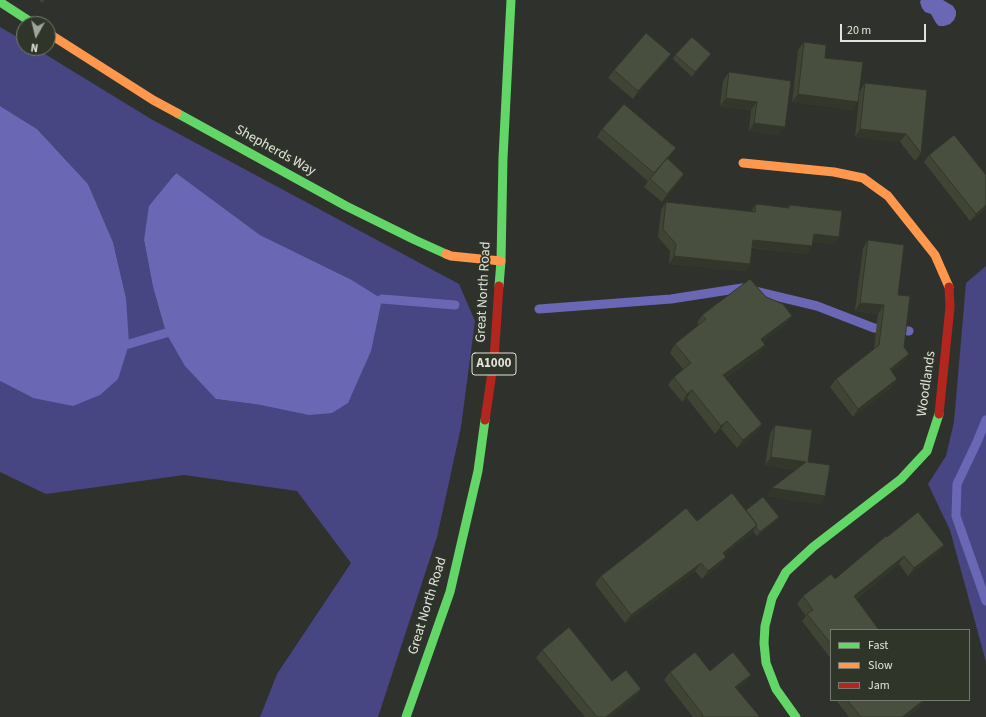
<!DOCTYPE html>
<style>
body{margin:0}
#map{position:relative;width:986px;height:717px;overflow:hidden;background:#2f322c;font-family:"Source Sans 3",sans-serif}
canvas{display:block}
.legend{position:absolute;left:830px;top:629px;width:140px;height:72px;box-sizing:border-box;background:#2f3529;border:1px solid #767b71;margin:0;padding:5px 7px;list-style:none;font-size:12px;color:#e0e3dc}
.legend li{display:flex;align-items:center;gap:8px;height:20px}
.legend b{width:20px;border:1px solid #767b71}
.north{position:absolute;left:16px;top:16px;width:40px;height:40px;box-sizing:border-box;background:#2f3529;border:1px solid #767b71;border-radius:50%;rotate:188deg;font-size:11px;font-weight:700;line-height:16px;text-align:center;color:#e0e3dc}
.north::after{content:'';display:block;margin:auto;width:14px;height:18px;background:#a2a59e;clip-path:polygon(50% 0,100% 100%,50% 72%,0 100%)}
.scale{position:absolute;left:840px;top:24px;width:86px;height:18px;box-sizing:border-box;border:2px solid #e0e3dc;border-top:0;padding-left:5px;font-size:12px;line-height:14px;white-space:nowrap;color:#e0e3dc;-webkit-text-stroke:3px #2f3529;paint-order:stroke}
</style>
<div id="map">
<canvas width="986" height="717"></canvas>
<ul class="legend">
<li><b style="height:5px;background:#63d668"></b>Fast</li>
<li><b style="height:5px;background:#ff974d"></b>Slow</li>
<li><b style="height:5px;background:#b3261e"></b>Jam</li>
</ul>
<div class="north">N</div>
<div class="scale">20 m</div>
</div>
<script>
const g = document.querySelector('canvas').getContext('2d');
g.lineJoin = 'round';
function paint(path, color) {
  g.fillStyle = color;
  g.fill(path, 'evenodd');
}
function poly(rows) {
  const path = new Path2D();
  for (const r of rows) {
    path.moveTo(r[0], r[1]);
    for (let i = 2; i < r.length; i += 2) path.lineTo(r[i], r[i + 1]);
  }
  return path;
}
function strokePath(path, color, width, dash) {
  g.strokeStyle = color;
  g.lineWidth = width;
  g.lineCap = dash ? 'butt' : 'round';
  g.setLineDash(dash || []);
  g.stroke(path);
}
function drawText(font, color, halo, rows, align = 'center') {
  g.font = font + ' "Source Sans 3",sans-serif';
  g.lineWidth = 3.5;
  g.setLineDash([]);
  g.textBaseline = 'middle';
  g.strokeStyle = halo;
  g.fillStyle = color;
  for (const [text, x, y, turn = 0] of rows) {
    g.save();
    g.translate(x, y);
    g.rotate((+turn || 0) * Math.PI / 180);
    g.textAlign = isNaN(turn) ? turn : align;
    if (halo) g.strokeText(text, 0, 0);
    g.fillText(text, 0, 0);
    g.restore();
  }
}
const green = poly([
 [0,27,24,41,24,48,35,48,151,119,459,284,475,321,461,427,437,537,378,717,260,717,277,674,351,563,297,491,184,475,46,494,0,472,0,381,33,398,126,298,113,242,88,184,37,129,0,106],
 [175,173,260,235,350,279,261,405,216,399,166,333,153,287,144,240],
 [986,266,986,662,950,530,928,484,946,456,954,422,966,283]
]);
const water = poly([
 [921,0,943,0,953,6,956,11,956,15,954,20,950,24,944,26,939,26,936,23,931,14,925,12,922,8,920,2],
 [0,106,37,129,88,184,113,242,126,298,129,344,118,379,100,395,73,406,33,398,0,381],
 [176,173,260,235,350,279,382,299,371,351,348,403,332,413,309,415,261,405,216,399,185,366,166,333,153,287,144,240,149,206]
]);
const stream = poly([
 [382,299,455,305],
 [539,309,671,299,742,288,817,306,874,328,909,331],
 [129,344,166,333],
 [986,420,977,442,957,484,956,516,986,601]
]);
const fast = poly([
 [0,2,34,24],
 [177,113,346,206,415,240,446,254],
 [499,286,501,261,503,158,511,0],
 [406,717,450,592,478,471,485,420],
 [796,717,776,689,766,663,764,643,765,626,772,598,786,572,813,547,901,479,927,451,939,414]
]);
const slow = poly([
 [48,33,153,100,177,113],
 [743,163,834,172,863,178,888,196,935,255,949,287],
 [446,254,451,256,501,261]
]);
const jam = poly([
 [939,414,950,307,949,287],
 [485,420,494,359,499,286]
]);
const wall = poly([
 [39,0,45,0,42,3],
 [804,42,825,58,860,91,865,83,921,153,915,161,900,142,855,137,859,98,853,110,792,102,798,50],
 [671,54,665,62,633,99,608,78,614,70],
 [711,54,692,77,673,59,675,55],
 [729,72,791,81,779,135,749,131,751,110,720,106,723,81],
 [602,129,670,156,667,159,684,174,679,182,662,202,644,187,648,181,597,137],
 [929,155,986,209,970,221,924,162],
 [666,202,751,212,756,204,787,208,790,205,839,237,834,244,813,242,812,246,807,254,752,248,750,264,745,271,669,264,670,251,658,237,661,210],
 [868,240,898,295,904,347,909,354,904,362,892,371,897,379,892,387,853,417,830,387,836,379,874,349,878,314,855,311,863,248],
 [766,297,792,316,786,324,763,341,760,353,725,378,762,424,757,432,737,448,721,429,715,434,687,398,682,402,668,385,674,377,683,369,670,353,675,344,699,325,697,323,702,315],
 [775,425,808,462,825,496,820,504,767,496,772,488,797,470,765,465,770,434],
 [746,510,779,517,776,521,757,536,753,531,752,533,724,555,726,557,720,565,702,579,695,571,625,623,595,584,601,576,697,521],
 [887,537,944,545,938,553,908,576,899,564,856,599,831,630,831,659,802,621,806,616,797,604,803,596,835,579],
 [542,650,612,681,641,689,635,697,610,717,585,717,536,658],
 [710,671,745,683,737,689,760,717,693,717,664,680,670,672],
 [836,700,924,700,919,708,907,717,849,717]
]);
const shadedWall = poly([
 [671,54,665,62,633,99,638,91],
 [711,54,708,58,692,77,695,72],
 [798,94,858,102,853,110,792,102],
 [726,98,757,102,751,110,720,106],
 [754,123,785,127,779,135,749,131],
 [860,129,906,134,900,142,855,137],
 [684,174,679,182,662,202,667,194],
 [986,205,986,209,970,221,976,214],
 [814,234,839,237,834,244,808,242],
 [753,240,812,246,807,254,748,247],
 [674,256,750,264,745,271,669,264],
 [860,303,884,305,878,314,855,311],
 [792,316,786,324,755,347,761,339],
 [765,345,760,353,717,383,723,375],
 [909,354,904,362,884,377,890,369],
 [897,379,892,387,853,417,858,409],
 [692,390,687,398,682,402,687,394],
 [727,421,721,429,715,434,721,426],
 [762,424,757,432,737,448,743,440],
 [771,457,806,462,801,470,765,465],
 [772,488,825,496,820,504,767,496],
 [779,517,776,521,757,536,760,532],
 [757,525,752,533,717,561,723,553],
 [944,545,938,553,908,576,914,568],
 [904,556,899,564,849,604,854,596],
 [726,557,720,565,702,579,708,571],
 [701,563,695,571,625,623,631,615],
 [751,675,745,683,730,695,735,687],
 [641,689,635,697,610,717,606,717],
 [924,700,919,708,907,717,902,717]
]);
const building = poly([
 [646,33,671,54,638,91,614,70,646,33],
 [692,37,711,54,695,72,675,55,692,37],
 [804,42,826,45,825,58,863,62,858,102,798,94,804,42],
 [729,72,791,81,785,127,754,123,757,102,726,98,729,72],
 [865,83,927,90,921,153,906,134,860,129,865,83],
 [624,104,676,148,654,173,602,129,624,104],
 [954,135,986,175,986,205,976,214,929,155,954,135],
 [667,158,684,174,667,194,650,179,667,158],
 [666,202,755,212,756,204,789,208,790,205,842,211,839,237,814,234,812,246,753,240,750,264,674,256,676,244,663,229,666,202],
 [868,240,904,245,898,295,910,296,904,347,909,354,890,369,897,379,858,409,836,379,879,345,884,305,860,303,868,240],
 [750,279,766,297,783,304,792,316,761,339,765,345,723,375,762,424,743,440,727,421,721,426,692,390,687,394,674,377,691,363,675,344,706,319,702,315,750,279],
 [775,425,812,430,808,462,830,465,825,496,772,488,806,462,771,457,775,425],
 [732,493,757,525,723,553,726,557,708,571,701,563,631,615,601,576,647,540,686,508,697,521,732,493],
 [763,497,779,517,760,532,756,527,757,525,746,510,763,497],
 [918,512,944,545,914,568,904,556,854,596,879,630,831,630,831,644,807,614,813,610,803,596,831,574,835,579,886,536,887,537,918,512],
 [569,627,612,681,626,670,641,689,606,717,597,717,542,650,569,627],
 [695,652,710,671,733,652,751,675,735,687,760,717,702,717,703,715,670,672,695,652],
 [847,700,924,700,902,717,861,717,847,700]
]);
const shields = [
 [494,364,44]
];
const shieldNames = [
 ["A1000",494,364]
];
const streetNames = [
 ["Shepherds Way",275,151,29],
 ["Great North Road",484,292,-87],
 ["Woodlands",927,384,-82],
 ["Great North Road",428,606,-73]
];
paint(green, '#484583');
paint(water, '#6a68b5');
strokePath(stream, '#6a68b5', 9);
strokePath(fast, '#63d668', 9);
strokePath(slow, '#ff974d', 9);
strokePath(jam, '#b3261e', 9);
paint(wall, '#3f4435');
paint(shadedWall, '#33372b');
paint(building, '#494f3e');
strokePath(building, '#33372b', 1);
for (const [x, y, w] of shields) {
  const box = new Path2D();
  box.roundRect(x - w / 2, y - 11, w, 22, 3);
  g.fillStyle = '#2f3529';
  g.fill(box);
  strokePath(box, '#e0e3dc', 1);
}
drawText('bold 13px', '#e0e3dc', null, shieldNames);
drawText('14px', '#e0e3dc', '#2f3529', streetNames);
</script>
